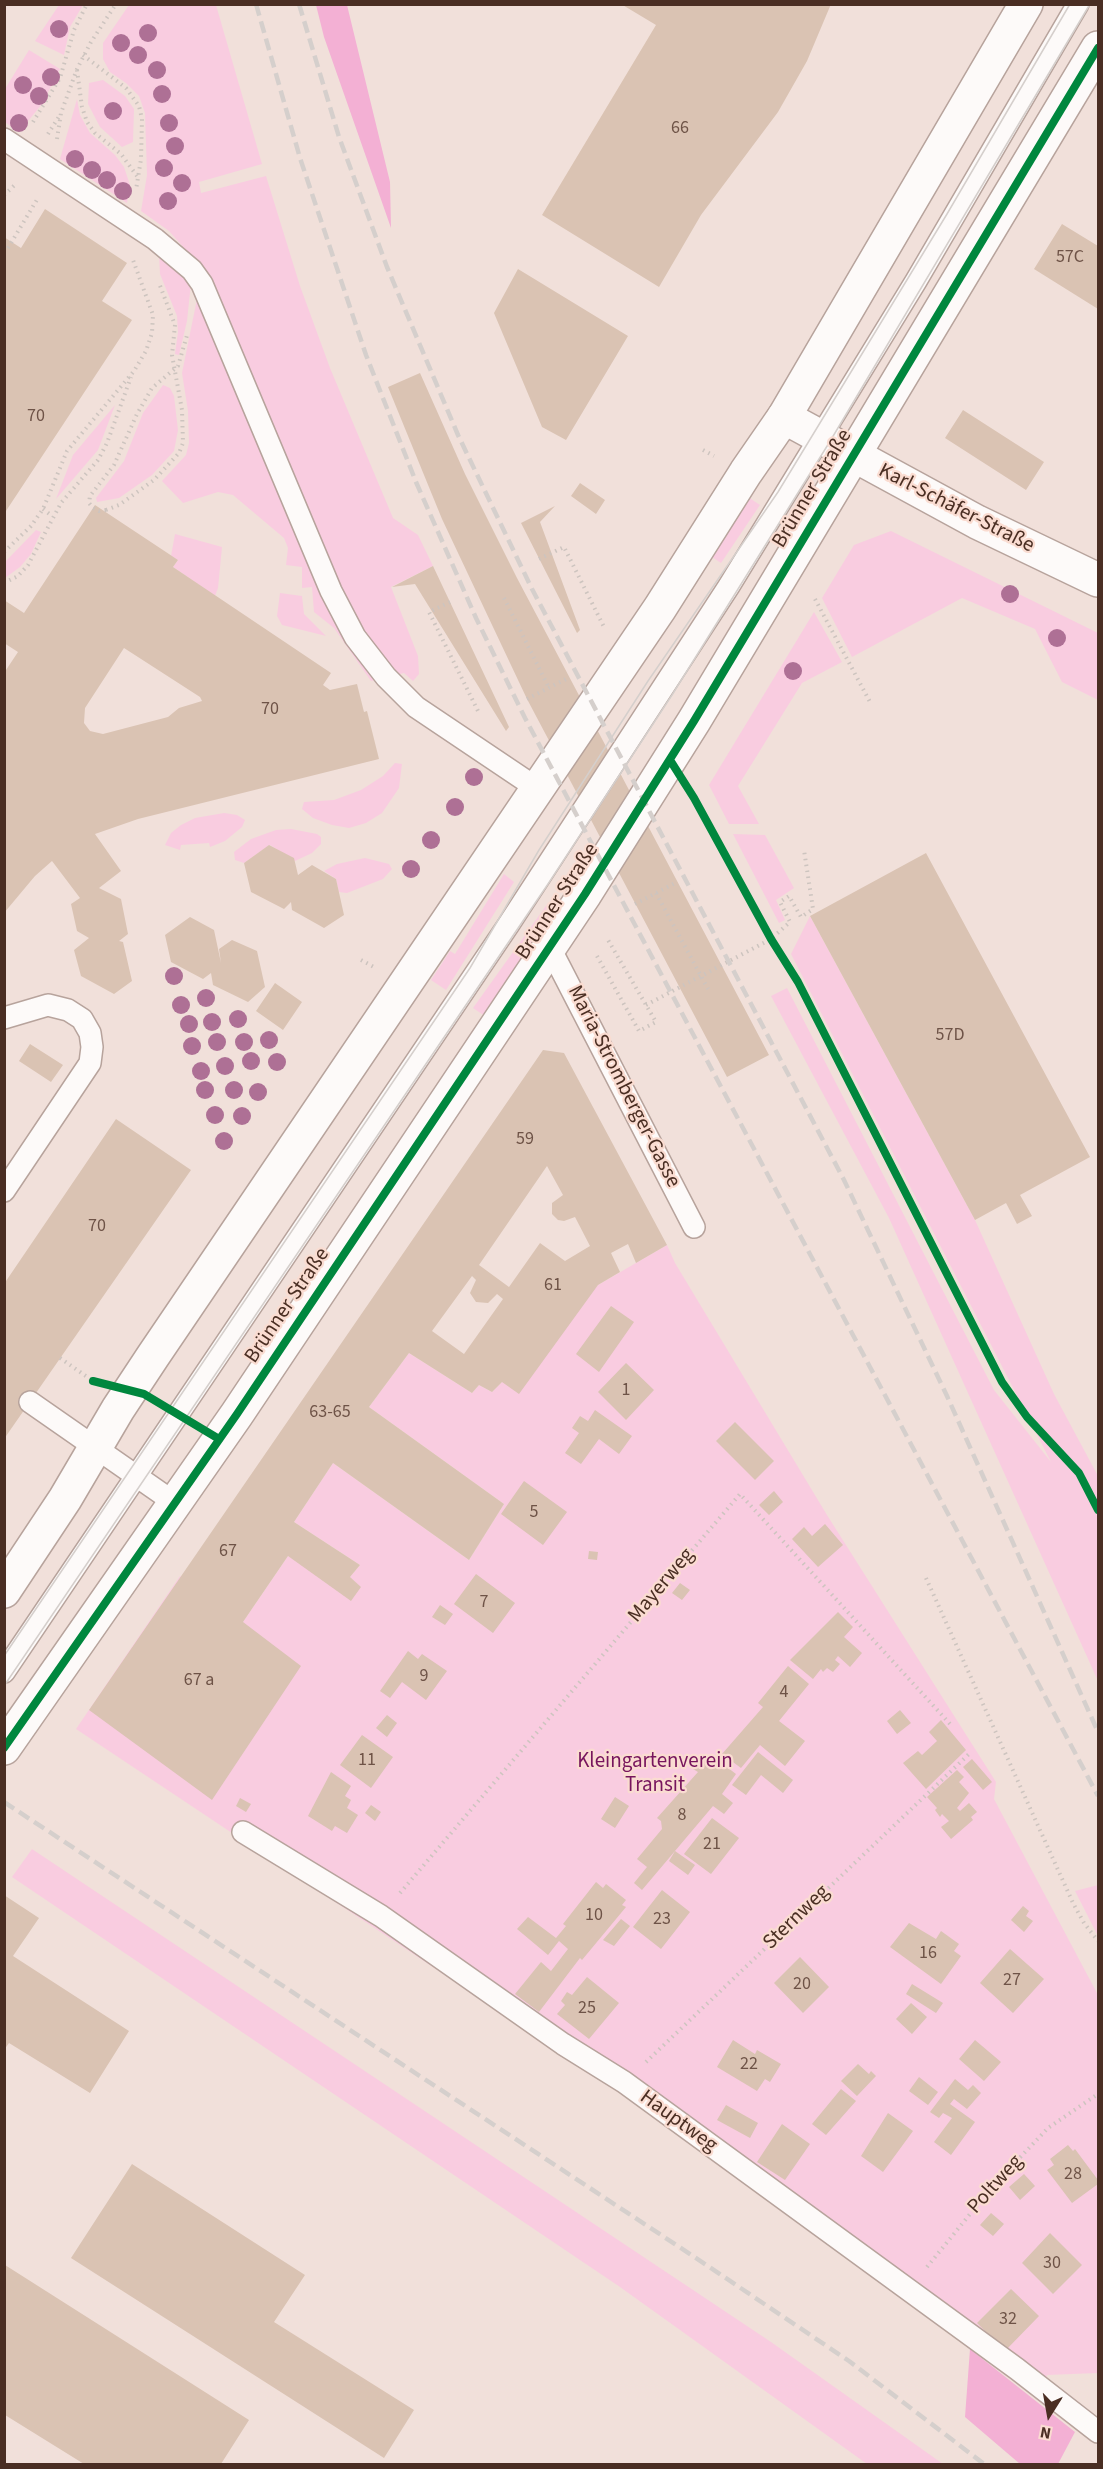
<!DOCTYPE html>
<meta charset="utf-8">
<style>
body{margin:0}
#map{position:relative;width:1103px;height:2469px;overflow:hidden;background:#f1e0da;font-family:"Source Sans 3",sans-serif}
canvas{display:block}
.frame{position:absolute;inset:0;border:6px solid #4a2e23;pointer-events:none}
.north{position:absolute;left:1019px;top:2385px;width:60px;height:60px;-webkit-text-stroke:4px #fadcd1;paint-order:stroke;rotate:191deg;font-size:16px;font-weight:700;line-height:24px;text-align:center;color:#4a2e23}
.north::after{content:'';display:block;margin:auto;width:21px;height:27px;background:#4a2e23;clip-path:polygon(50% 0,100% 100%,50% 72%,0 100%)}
</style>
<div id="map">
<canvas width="1103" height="2469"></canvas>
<div class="frame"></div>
<div class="north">N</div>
</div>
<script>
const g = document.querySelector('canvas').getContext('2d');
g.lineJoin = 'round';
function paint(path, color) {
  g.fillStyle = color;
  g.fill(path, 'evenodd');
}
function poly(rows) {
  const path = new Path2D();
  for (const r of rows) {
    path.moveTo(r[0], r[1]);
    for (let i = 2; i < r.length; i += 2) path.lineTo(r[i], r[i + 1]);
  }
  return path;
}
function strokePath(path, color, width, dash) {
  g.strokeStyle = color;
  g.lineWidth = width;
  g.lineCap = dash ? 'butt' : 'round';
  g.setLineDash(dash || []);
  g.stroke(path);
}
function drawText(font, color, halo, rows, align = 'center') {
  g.font = font + ' "Source Sans 3",sans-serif';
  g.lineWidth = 4.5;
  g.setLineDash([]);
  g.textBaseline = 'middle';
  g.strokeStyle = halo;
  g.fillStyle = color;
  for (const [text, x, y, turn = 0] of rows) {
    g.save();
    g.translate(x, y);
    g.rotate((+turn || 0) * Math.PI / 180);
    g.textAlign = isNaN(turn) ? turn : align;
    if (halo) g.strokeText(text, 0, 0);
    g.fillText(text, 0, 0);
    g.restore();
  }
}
const green = poly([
 [59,5,83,5,70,27,64,55,35,41],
 [129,5,216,5,262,164,199,182,201,193,266,176,300,286,330,368,393,518,418,535,433,566,391,587,418,656,419,674,413,681,404,673,371,681,334,628,314,612,312,587,302,588,302,567,286,565,288,548,284,538,233,495,218,492,183,503,162,481,186,455,189,443,188,411,182,373,197,299,190,258,184,248,169,231,141,211,147,175,145,113,139,96,126,83,110,72,103,59,103,43],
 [29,50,60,69,42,104,19,132,5,122,5,89],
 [103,80,125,96,134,109,133,142,122,147,100,127,88,104,89,83],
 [77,99,80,115,90,133,115,155,124,167,130,185,127,203,60,159],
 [159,255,191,283,187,321,179,355,175,354,178,332,177,316,160,274],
 [163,385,170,388,174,396,178,430,174,451,152,475,119,498,97,502,96,498,124,461,143,413],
 [115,405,98,450,56,499,73,455],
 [748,497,760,505,721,563,712,557],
 [36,530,41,532,31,554,20,567,5,578,5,562],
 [891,531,1098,633,1098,700,1062,682,1035,629,962,598,852,657,822,598,854,545],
 [175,534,222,547,218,588,215,596,173,567,178,560,171,556],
 [280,593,302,596,304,614,326,636,282,625,277,616],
 [814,612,842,662,802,683,738,786,759,824,729,824,709,785],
 [395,763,402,764,399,788,382,813,366,823,349,828,332,825,313,818,302,809,304,802,334,800,361,790,383,776],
 [224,813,237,815,245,820,242,827,225,841,210,847,209,843,181,845,180,850,165,845,171,833,181,825,195,818],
 [291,829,317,834,321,837,321,844,312,853,295,861,270,845,244,863,235,860,234,852,251,839,276,830],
 [733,834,765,835,794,888,776,900,785,920,779,923],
 [365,858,389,864,392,869,383,879,347,893,339,892,336,879,324,871,337,864],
 [504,874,514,882,446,990,431,980,450,951,455,954],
 [548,903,560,911,488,1018,473,1008],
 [810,916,975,1220,1054,1394,1098,1476,1098,1681,889,1218,771,996,787,988,994,1390,1051,1462,791,954],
 [667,1245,675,1263,827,1515,996,1782,994,1799,1098,1995,1098,2373,1047,2375,1043,2388,616,2089,76,1729,180,1576,243,1622,288,1556,360,1587,350,1577,360,1565,294,1522,333,1463,469,1560,504,1504,369,1407,409,1353,472,1393,479,1385,492,1392,598,1285],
 [32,1849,771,2342,943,2464,867,2464,620,2287,12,1877],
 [1098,1885,1098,1936,1075,1891]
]);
const forest = poly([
 [316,5,347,5,390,182,391,228,324,37],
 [970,2349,1075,2432,1058,2464,1020,2464,965,2417]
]);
const building = poly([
 [621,4,831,4,807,61,778,112,701,215,659,287,542,215,656,25],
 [45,209,127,263,102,301,132,320,4,514,4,237,21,248],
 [1062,224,1098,246,1098,309,1034,269],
 [518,269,628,336,566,440,542,427,494,313],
 [420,373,465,474,517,578,769,1055,727,1077,527,699,442,519,388,387],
 [963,410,1044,462,1026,490,945,438],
 [580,483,605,500,596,514,571,496],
 [95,505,178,560,173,567,331,673,323,685,330,690,357,684,364,712,367,711,379,759,138,819,95,834,121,871,99,888,121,899,128,934,119,941,123,942,132,981,114,994,81,976,74,950,89,938,77,931,71,904,80,898,52,861,35,876,4,913,4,673,18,652,4,643,4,600,24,613],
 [124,648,200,697,202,701,179,708,168,717,103,734,90,731,84,723,85,708],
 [555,506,540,522,580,630,577,633,521,523],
 [433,566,509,727,506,731,415,584,392,587],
 [269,845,294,858,298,875,312,865,336,879,344,915,324,928,292,910,291,902,284,909,251,892,244,863],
 [926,853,1090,1157,1020,1195,1032,1216,1017,1224,1006,1203,975,1220,810,916],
 [190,917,214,930,221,963,219,949,232,940,257,951,265,987,248,1002,213,985,211,973,203,979,171,962,165,935],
 [275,983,302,1002,283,1030,256,1011],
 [30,1044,63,1065,51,1082,19,1061],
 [543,1050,564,1053,667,1245,636,1263,628,1244,611,1253,620,1272,598,1285,519,1394,502,1382,492,1392,479,1385,472,1393,409,1353,369,1407,504,1504,469,1560,333,1463,294,1522,360,1565,350,1577,361,1587,351,1601,288,1556,243,1622,301,1666,212,1800,89,1710],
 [547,1166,563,1195,552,1203,552,1214,558,1220,564,1221,575,1217,590,1246,565,1261,540,1243,509,1287,479,1265],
 [472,1276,476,1280,470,1293,476,1302,488,1303,497,1294,503,1299,464,1354,432,1331],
 [116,1119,191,1170,4,1439,4,1284],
 [611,1306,634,1322,599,1372,576,1354],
 [626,1363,654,1390,626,1420,598,1392],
 [595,1410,632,1436,619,1454,599,1439,581,1464,565,1453,579,1433,572,1428,580,1416,588,1421],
 [735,1422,774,1461,755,1480,716,1441],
 [524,1481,567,1512,543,1545,501,1514],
 [774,1491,783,1502,769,1515,759,1505],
 [825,1524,843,1545,818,1567,792,1539,804,1527,812,1536],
 [589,1551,598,1552,597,1560,588,1559],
 [476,1574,515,1603,493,1633,454,1604],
 [680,1583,690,1590,682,1600,672,1593],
 [440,1605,453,1614,445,1625,432,1617],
 [838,1612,853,1627,844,1637,862,1653,850,1667,838,1656,835,1660,840,1664,833,1672,827,1668,823,1672,821,1669,813,1679,790,1660],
 [408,1651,418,1659,422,1654,447,1671,426,1700,402,1682,390,1698,380,1691],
 [788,1666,809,1684,779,1721,805,1741,785,1766,760,1745,741,1768,722,1754,763,1707,758,1703],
 [900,1710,911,1723,897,1734,887,1721],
 [387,1715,397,1723,387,1737,376,1728],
 [941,1720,966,1750,926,1789,903,1763,918,1751,922,1755,937,1741,929,1732],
 [362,1735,393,1757,371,1788,340,1765],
 [758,1752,793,1780,783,1793,761,1775,746,1795,732,1785],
 [711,1755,736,1774,722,1794,733,1803,724,1814,713,1806,642,1890,634,1883,647,1867,637,1859,662,1829,661,1821,657,1818,698,1772,693,1769,702,1758,706,1762],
 [972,1759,992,1782,983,1790,963,1767],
 [957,1770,964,1777,959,1782,969,1793,957,1808,960,1811,969,1803,977,1812,971,1817,973,1820,951,1839,941,1827,949,1821,942,1814,940,1817,935,1810,937,1808,927,1797],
 [331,1772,351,1786,345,1796,351,1800,347,1808,358,1815,347,1833,335,1826,332,1831,308,1816],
 [615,1797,629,1806,615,1828,601,1819],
 [240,1798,251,1804,246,1812,236,1806],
 [371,1805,381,1812,375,1821,365,1813],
 [712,1818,739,1838,711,1874,684,1854],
 [675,1851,695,1865,688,1875,669,1861],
 [596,1882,603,1888,606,1884,626,1900,622,1905,626,1907,582,1960,580,1958,539,2012,515,1994,541,1962,551,1971,568,1949,559,1941,548,1955,517,1929,528,1917,556,1938,566,1926,563,1924],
 [662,1890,690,1912,661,1949,633,1927],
 [4,1895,39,1918,13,1956,129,2031,90,2093,9,2043,4,2050],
 [1023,1906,1029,1911,1026,1916,1033,1921,1024,1932,1011,1920],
 [621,1919,630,1926,614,1946,603,1940],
 [909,1923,936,1939,941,1931,959,1944,954,1951,961,1956,941,1984,890,1947],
 [1010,1949,1044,1979,1013,2013,980,1983],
 [800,1957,829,1987,803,2013,774,1983],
 [587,1977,619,2003,589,2039,557,2014,565,2005,561,2001,567,1992,572,1995],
 [912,1984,943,2003,936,2013,906,1994],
 [911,2003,927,2017,912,2034,896,2019],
 [733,2040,755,2054,757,2050,781,2064,770,2082,765,2079,757,2091,717,2067],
 [975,2040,1001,2062,984,2081,959,2059],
 [858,2064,869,2074,871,2071,876,2076,857,2096,841,2081],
 [919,2077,938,2092,928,2105,909,2091],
 [955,2079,968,2090,973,2085,981,2093,967,2109,954,2099,950,2104,975,2122,951,2155,934,2142,952,2118,943,2113,939,2118,930,2112],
 [841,2089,856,2101,826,2135,812,2124],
 [726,2105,758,2123,750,2138,717,2120],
 [888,2113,913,2131,883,2172,861,2156],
 [782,2124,810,2144,785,2180,757,2162],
 [1068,2145,1073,2151,1075,2149,1098,2180,1098,2184,1072,2203,1047,2170,1054,2165,1050,2159],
 [132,2164,305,2275,274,2322,414,2410,384,2458,71,2258],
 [1024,2174,1035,2186,1020,2200,1009,2187],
 [991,2213,1004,2224,993,2236,980,2225],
 [1050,2233,1082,2265,1053,2294,1022,2263],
 [5,2265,249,2420,221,2464,84,2464,5,2415],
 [1011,2289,1039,2316,1005,2351,977,2323]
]);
const path = poly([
 [83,55,126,88,139,106,142,119,141,159,136,190],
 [77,70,82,107,87,122,95,133,121,154,137,176],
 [33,122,60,78,74,30,87,4],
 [48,134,60,115],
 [57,139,61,113,77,69,91,42,116,4],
 [4,195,17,183],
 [8,248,38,198],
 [703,450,714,456],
 [43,509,52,516],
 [106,510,119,505,154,480,179,453,183,443,182,410,172,355,175,325,159,283],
 [106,510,99,511,93,508,89,503,90,496,114,465,137,414,152,388,178,366,188,332],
 [4,552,31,526,43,509,67,451,134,371,146,351,152,333,153,315,133,260],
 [539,559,564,547,604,627],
 [4,583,18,576,28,565,61,503,98,460,107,443,131,377],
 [504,598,549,688],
 [815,599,870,702],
 [450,602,429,612,478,711],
 [527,699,568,678],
 [656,893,708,989],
 [635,904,677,882],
 [597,956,639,1031,656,1022,608,940],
 [361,960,374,967],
 [646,1005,771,939,790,922,780,902,789,896,801,917,813,909,804,850],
 [60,1358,93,1381],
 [926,1578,1073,1903,1084,1923,1098,1941],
 [400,1893,740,1494,951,1725],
 [646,2062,969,1754],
 [927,2267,992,2187,1048,2128,1098,2094]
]);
const lane = poly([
 [4,139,155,239,192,270,202,284,331,591,355,637,386,677,416,707,538,789],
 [550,948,694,1227],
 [4,1018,48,1005,68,1010,82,1019,90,1033,92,1047,90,1063,4,1191],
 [30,1402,175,1503],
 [4,1672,509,924,729,586,916,281,1078,4],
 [243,1832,381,1916,563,2044,624,2082,1017,2369,1098,2432]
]);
const street = poly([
 [784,417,977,522,1098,580]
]);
const primary = poly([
 [4,1591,65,1499,118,1409,153,1356,660,608,746,472,784,417,1026,4],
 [4,1748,237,1414,585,894,694,721,1098,48]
]);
const tram = poly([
 [4,1656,470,968,539,850,648,681,778,492,947,214,1070,4],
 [4,1686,548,884,672,695,829,443,1090,4]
]);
const rail = poly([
 [256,4,300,158,366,355,416,482,476,618,525,718,1098,1796],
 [299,4,339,137,387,267,458,435,532,589,844,1180,947,1396,1098,1732],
 [4,1802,693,2256,849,2361,984,2464]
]);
const cycleway = poly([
 [670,760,694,798,771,939,798,982,1002,1382,1027,1417,1079,1473,1098,1510],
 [93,1381,144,1394,219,1439],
 [4,1748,237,1414,585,894,694,721,1098,48]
]);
const trees = [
 [59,29],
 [148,33],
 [121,43],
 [138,55],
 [157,70],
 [51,77],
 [23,85],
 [162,94],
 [39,96],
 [113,111],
 [19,123],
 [169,123],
 [175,146],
 [75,159],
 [164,168],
 [92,170],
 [107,180],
 [182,183],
 [123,191],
 [168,201],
 [1010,594],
 [1057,638],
 [793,671],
 [474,777],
 [455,807],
 [431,840],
 [411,869],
 [174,976],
 [206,998],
 [181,1005],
 [238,1019],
 [212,1022],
 [189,1024],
 [269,1040],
 [217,1042],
 [244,1042],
 [192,1046],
 [251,1061],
 [277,1062],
 [225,1066],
 [201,1071],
 [205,1090],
 [234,1090],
 [258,1092],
 [215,1115],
 [242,1116],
 [224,1141]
];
const numberNames = [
 ["66",680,129],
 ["57C",1070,258],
 ["70",36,417],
 ["70",270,710],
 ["57D",950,1036],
 ["59",525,1140],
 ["70",97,1227],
 ["61",553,1286],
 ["1",626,1391],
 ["63-65",330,1413],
 ["5",534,1513],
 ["67",228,1552],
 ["7",484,1603],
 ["9",424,1677],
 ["67 a",199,1681],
 ["4",784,1693],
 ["11",367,1761],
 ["8",682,1816],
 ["21",712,1845],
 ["10",594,1916],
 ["23",662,1920],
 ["16",928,1954],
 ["27",1012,1981],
 ["20",802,1985],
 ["25",587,2009],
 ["22",749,2065],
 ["28",1073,2175],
 ["30",1052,2264],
 ["32",1008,2320]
];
const streetNames = [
 ["Brünner Straße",813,489,-59],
 ["Karl-Schäfer-Straße",956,509,27],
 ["Brünner Straße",558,902,-57],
 ["Maria-Stromberger-Gasse",623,1087,63],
 ["Brünner Straße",288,1306,-56],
 ["Mayerweg",662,1586,-50],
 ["Sternweg",797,1918,-44],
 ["Hauptweg",678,2122,36],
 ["Poltweg",996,2185,-48]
];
const parkNames = [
 ["Kleingartenverein",655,1762],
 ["Transit",655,1786]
];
paint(green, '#f9cce0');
paint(forest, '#f3b0d4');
paint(building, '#dac3b3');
strokePath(lane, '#b7a39c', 24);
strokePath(street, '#b7a39c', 36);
strokePath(primary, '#b7a39c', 36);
strokePath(path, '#cdc4bf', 4, [1.5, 4.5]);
strokePath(lane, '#fdfaf9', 21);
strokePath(street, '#fdfaf9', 33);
strokePath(primary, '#fdfaf9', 33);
strokePath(tram, '#d5cfcc', 1.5);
strokePath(rail, '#d5cfcc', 4.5, [12, 6]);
strokePath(cycleway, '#00873e', 8);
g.fillStyle = '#ae7095';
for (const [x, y] of trees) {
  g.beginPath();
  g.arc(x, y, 9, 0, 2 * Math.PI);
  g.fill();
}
drawText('18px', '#6e5347', null, numberNames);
drawText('21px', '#4a2e23', '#fadcd1', streetNames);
drawText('21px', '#77155d', '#fadcd1', parkNames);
</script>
